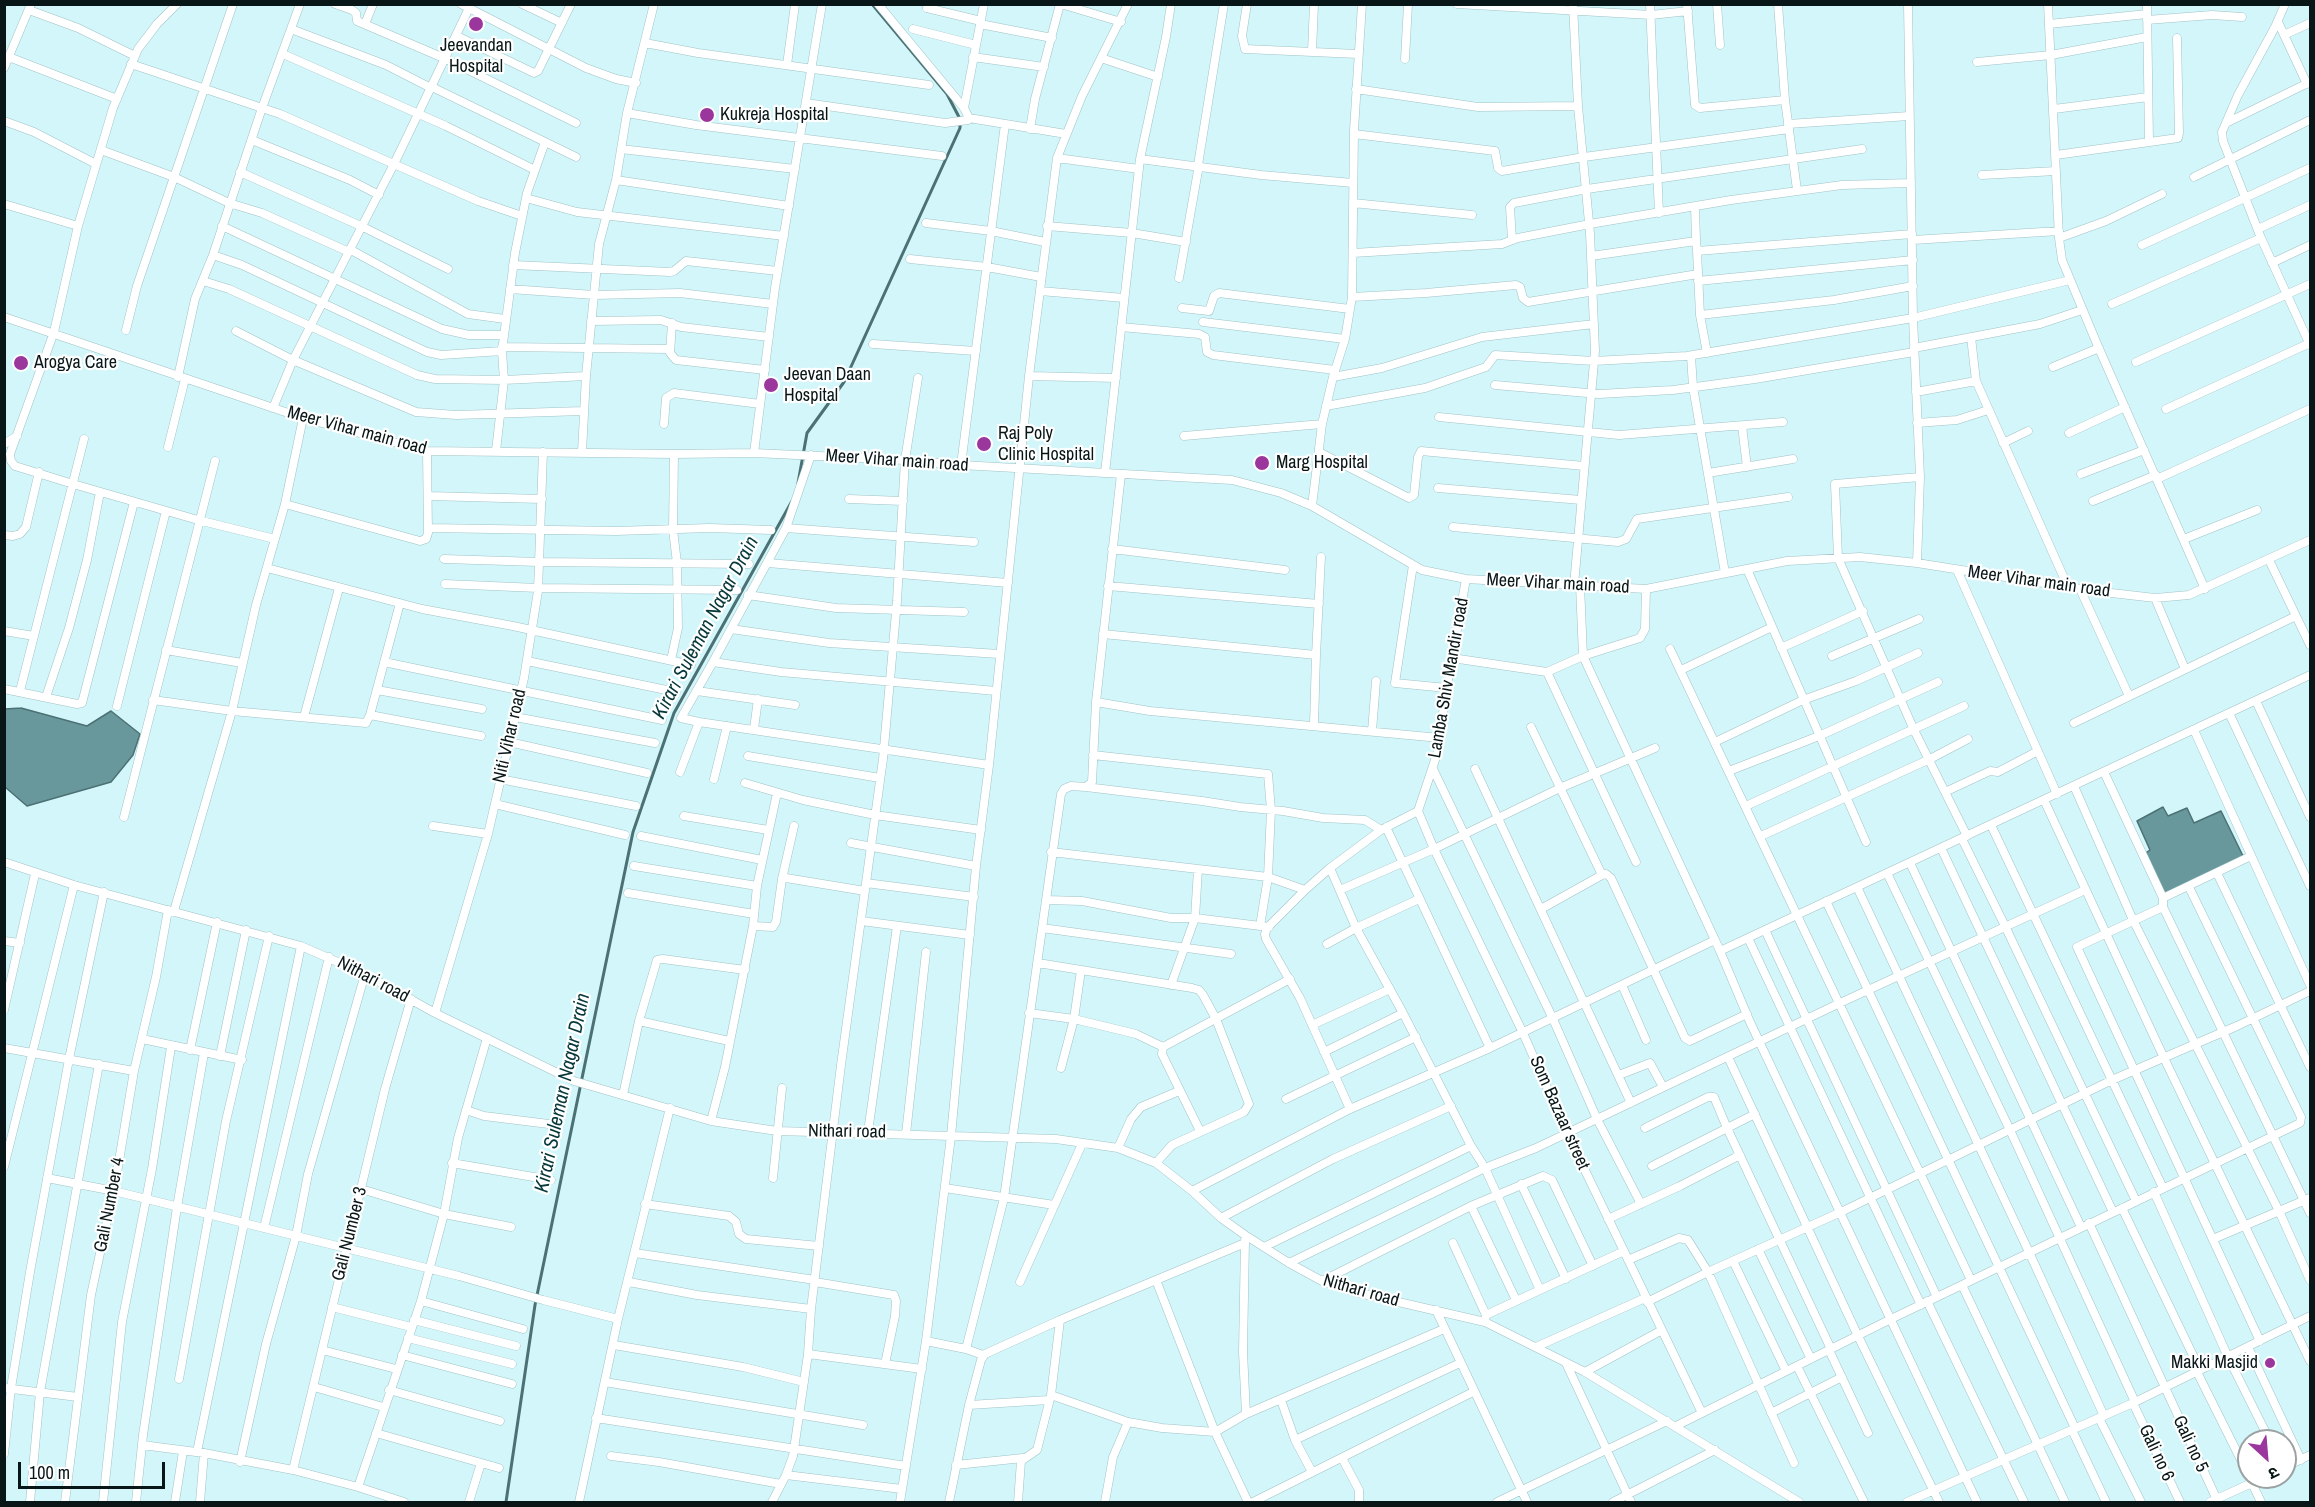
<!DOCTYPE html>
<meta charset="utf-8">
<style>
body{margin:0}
#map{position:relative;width:2315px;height:1507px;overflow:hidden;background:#d2f6f9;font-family:"Archivo Narrow","Noto Sans Devanagari",sans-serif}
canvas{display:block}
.frame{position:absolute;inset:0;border:6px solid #081617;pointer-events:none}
.north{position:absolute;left:2237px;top:1429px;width:60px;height:60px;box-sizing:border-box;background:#fff;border:2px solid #9ca2a2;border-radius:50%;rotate:154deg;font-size:16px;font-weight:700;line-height:24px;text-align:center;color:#081617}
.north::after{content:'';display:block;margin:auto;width:21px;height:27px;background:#9b379c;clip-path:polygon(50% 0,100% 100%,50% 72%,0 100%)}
.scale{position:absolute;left:18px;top:1462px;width:147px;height:27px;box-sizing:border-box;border:3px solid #081617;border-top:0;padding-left:8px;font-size:18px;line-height:21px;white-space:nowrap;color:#081617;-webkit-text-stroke:4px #fff;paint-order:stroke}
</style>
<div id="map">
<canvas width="2315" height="1507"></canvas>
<div class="frame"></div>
<div class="north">उ</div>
<div class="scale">100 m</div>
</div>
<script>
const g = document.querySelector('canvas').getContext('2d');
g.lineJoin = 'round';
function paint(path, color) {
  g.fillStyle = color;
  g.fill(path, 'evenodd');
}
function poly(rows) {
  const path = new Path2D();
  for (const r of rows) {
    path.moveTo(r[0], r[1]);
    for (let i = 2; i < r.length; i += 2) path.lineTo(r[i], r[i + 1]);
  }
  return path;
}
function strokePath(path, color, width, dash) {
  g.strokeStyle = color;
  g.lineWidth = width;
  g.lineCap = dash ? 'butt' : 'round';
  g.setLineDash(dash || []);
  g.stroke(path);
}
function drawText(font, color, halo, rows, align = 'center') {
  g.font = font + ' "Archivo Narrow",sans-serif';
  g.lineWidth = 4.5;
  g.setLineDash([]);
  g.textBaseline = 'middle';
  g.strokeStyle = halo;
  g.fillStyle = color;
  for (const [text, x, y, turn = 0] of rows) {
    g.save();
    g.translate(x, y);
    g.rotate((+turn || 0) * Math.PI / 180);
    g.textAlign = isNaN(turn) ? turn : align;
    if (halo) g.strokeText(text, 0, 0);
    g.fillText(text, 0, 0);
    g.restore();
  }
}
const water = poly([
 [21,708,87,726,111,711,140,734,133,755,111,782,27,806,5,787,5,709,21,708],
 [2163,807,2168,816,2187,808,2194,823,2221,811,2245,860,2164,898,2144,854,2150,850,2137,821,2163,807]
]);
const stream = poly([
 [798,483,807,433,844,382,960,128,960,119,947,94,872,4],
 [506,1502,535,1305,633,832,674,713,792,501]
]);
const street = poly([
 [177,4,157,24,138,49,113,108,78,226,54,332,10,454,11,461,15,466,73,484,198,520,275,539],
 [335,4,352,10,356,13,357,21,446,59,576,123],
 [461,4,586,68,616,79,636,83],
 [522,4,562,23],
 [878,4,964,108,969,118,1066,134],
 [1061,4,1121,22],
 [1247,4,1242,36,1245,49,1358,54],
 [1457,4,1651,15,1688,11],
 [1573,4,1578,106,1590,233,1595,351,1574,585],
 [1650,4,1659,213],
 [1687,4,1695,105,1700,108,1785,100],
 [1717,4,1720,45],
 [1778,4,1785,100,1797,190],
 [1908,4,1913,318,1920,477,1917,563],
 [2048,4,2059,238,2062,260,2097,344,2205,589],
 [2147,4,2149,142],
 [2285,4,2275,27,2238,95,2222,132,2223,141,2261,238,2310,345],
 [927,8,981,21],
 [29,10,78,28,135,56],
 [2147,20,2212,15,2242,17],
 [2278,22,2307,84],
 [365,24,373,4],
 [980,24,1052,38],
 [2049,24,2147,14],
 [291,29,386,65,431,88],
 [913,29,976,45],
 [2284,35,2310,23],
 [457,36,534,73,538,71,571,4],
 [645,43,698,53,929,85],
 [1312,52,1314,4],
 [283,54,446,126,535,170],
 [9,57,117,99],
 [973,57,1044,67],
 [1101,58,1158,77],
 [1405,59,1408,4],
 [1977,62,2051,55,2147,37],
 [131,64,280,114,478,201,522,216],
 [787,65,795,4],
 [4,68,31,4],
 [432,87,576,157],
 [1356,89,1478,107,1578,106],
 [806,103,945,123,968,120],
 [964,108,984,4],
 [2054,109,2148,97],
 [627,113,696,125,942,156],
 [4,121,34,132,96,164],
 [2226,123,2310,82],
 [1788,124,1909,116],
 [1030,129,1035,99,1060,4],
 [1354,134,1495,151,1498,168,1502,171,1584,157,1789,129],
 [252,140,350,180,379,195],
 [621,149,795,169],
 [101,150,174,177,229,203,262,213,349,252],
 [2056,155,2178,138,2179,133,2177,38],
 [1057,158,1139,169],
 [1140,159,1261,175,1353,183],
 [1198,165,1224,4],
 [240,172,363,227,448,269],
 [1982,175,2056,171],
 [2194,177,2310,120],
 [616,180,789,206],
 [526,198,577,212,784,236],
 [1353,203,1472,215],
 [4,204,78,226],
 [1695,206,1696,241],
 [926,223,991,231,1045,242],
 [222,226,442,329,469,335,504,335],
 [1047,226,1132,233,1186,242],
 [2258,229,2310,205],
 [2059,238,2106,221,2162,194],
 [1512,240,1510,207,1514,203,1587,189,1862,149],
 [1913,240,2059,231],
 [2142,245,2310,168],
 [351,250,468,314,505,319],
 [1697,251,1700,315,1707,353],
 [1353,253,1502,244,1518,238,1590,224,1731,200,1842,185,1911,183],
 [213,255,242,265,427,352,441,355,502,351],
 [1591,256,1696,241,1697,251,1912,234],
 [910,259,987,267,1041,277],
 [2272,263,2310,245],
 [513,265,670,272,674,271,686,261,778,271],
 [1179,278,1199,165],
 [203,281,229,289,417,375,435,379,504,380,586,376],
 [1698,281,1913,260],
 [510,289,594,295,680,293,773,304],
 [1040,291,1124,298],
 [1352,297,1426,293,1516,285,1520,287,1523,298,1528,302,1698,274],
 [2112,304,2261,238],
 [1182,308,1209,311,1214,296,1219,293,1350,309],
 [1700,315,1834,300,1913,286],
 [4,317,303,418,427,451,674,454,754,453,905,460,961,465,1232,480,1281,493,1312,506,1422,570,1466,579,1646,589,1787,561,1860,557,1917,563,2094,591,2155,598,2189,595,2310,540],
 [591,321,661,320,681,327,769,337],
 [1203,322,1345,339],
 [672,323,670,353,676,360,765,370],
 [1121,327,1199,334,1205,337,1207,352,1213,355,1335,370],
 [126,330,137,286,233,4],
 [236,331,293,360,416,412,456,415,583,411],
 [1971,337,1976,381,2068,587],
 [873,344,976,351],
 [502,347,670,349],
 [1914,348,2040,324,2082,310],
 [1691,356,1693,387,1725,573],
 [2136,362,2310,284],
 [2053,367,2099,348],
 [1029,376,1116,378],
 [178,377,195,299,213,255,262,108,300,4],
 [1333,377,1382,368,1482,337,1594,324],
 [1495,385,1599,394,1673,390,1755,379,1914,352],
 [1916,392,1976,381],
 [1326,406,1425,388,1486,367,1495,355,1594,361,1687,356,1913,318,2070,280],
 [273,408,293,360,394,164,471,4],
 [2166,409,2310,343],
 [1439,417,1619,435,1783,422],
 [1917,423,1957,420,1988,410],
 [664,424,666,398,674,393,760,404],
 [1742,426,1747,467],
 [2069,433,2125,407],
 [1184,436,1322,424],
 [2003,443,2028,431],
 [4,444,17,436],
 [168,447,185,379],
 [496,451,504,380,502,351,515,253,527,193,545,142],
 [582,452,586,376,599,244,616,180,627,113,654,4],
 [1319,452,1409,498,1414,495,1418,457,1421,451,1584,466],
 [754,453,775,288,822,4],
 [811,455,786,528,713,662,681,718,699,722,989,765],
 [961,465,1005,124],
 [1105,473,1140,159,1166,37,1171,4],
 [1708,473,1793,459],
 [2081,474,2144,450],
 [1920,477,1835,484,1838,558,1914,730,1967,836],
 [2157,479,2310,409],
 [1438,488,1581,500],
 [428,496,542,499],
 [849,499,903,501],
 [2093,501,2156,475],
 [285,504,420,541,426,539,428,533,427,451],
 [1312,506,1322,424,1333,377,1345,339,1352,297,1354,130,1362,4],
 [1453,527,1618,542,1626,539,1637,519,1788,497],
 [429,528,616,531,709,528,771,530],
 [786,528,974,542],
 [4,535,13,536,20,534,26,527,39,472],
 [2184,539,2257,510],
 [1112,549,1285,570],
 [444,559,539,562,749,564],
 [2269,560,2310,645],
 [768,563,1008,583],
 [1413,565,1395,683,1447,688],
 [267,568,422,609,513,626,691,665],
 [1747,569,1866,842],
 [1957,570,2057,794],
 [445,584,538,588,737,590],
 [1580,585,1583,656,1715,940],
 [1108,586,1319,604],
 [2080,589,2129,696],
 [748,595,836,608,964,612],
 [2155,598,2185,669],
 [731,629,829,643,999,654],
 [4,631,34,636],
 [1103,634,1316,655,1314,725],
 [1781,648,1863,611],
 [1670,649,1971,1280],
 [166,650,242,663],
 [1316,655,1321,557],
 [1832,656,1919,619],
 [1452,658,1547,672,1583,656,1640,638,1645,629,1646,589],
 [671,660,678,628,677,563,673,530,674,454],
 [527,661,676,692],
 [384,662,662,720],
 [713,662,781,672,996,691],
 [1681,670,1772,627],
 [1547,672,1636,862],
 [4,689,77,704,82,703,134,502],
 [377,690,482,709],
 [20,691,84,439],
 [697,691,795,705],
 [46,697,69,628,87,560,100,492],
 [153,700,232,711,366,723,370,715,400,603],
 [2256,701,2310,817],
 [1096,702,1121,474],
 [117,706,166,511],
 [2229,713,2310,886],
 [370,715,481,736],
 [304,717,339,588],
 [515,717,655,743],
 [2074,723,2296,616],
 [1531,727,1602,875,1606,874,1611,878,1685,1038,1690,1041,1747,1014],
 [754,729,758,699],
 [2194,730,2310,985],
 [1372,731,1376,681],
 [509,742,647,773],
 [1715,742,1803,700,1856,681,1918,653],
 [1093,755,1268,774,1271,810,1268,877,1305,890],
 [748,756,880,778],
 [1433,769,1553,1019,1597,1119,1641,1204],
 [1475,769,1631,1103],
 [1729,771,1819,736,1938,682],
 [680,772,699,722],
 [2104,772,2163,898],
 [500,779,636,806],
 [714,779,727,726],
 [745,783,803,800,875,815,981,830],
 [2074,786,2133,920,2279,1211,2310,1280],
 [1086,787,1202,801,1240,807,1283,811,1323,818,1365,820,1381,830],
 [1945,792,1990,771,1998,772,2038,751],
 [2044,800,2164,1058,2310,1361],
 [495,804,625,835],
 [1746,806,1964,706],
 [1418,811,1434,849,1523,1033,1567,1133,1702,1413],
 [1418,811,1439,748,1445,696,1466,579],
 [684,816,768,830],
 [124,817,215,461],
 [1991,825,2163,1188],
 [433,826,488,834],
 [1386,827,1490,1048],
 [641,836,762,860],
 [1761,836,1930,759,1968,739],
 [1962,839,2005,926,2136,1201],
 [851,843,976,866],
 [1941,848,2113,1212],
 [1051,852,1198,869,1195,918,1269,927],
 [2251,856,2163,898,2163,907,2077,947,2260,1341],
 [4,862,74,885,301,946,365,974,435,1013,574,1081,711,1121,777,1131,1056,1139,1118,1148,1156,1163,1192,1191,1221,1218,1245,1235,1289,1263,1322,1281,1355,1292,1485,1322,1585,1372,1799,1502],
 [1910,863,2081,1227],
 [634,866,757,886],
 [1330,868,1356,928,1403,1013,1471,1146,1485,1168,1540,1290],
 [1198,869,1268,877,1260,926],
 [1887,873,2010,1130,2135,1402],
 [2217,873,2310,1067],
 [782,879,794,826],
 [866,883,974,897],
 [1857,887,2029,1252,2104,1416],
 [1340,890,1434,849,1560,788,1655,748],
 [628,893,754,914],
 [1046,900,1082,901,1171,918,1195,918,1171,985],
 [1826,901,2075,1428],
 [2163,907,2310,1213],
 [1541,909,1602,875],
 [174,911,232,711,256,605,285,504,303,418],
 [861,921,970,935],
 [753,926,773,927,776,922,782,879,786,878,865,891],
 [1042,928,1231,954],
 [1765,930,1937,1297],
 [1748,938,1921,1305],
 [4,941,20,943],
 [1327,944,1356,928,1419,899],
 [1720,951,1750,1022,1977,1502],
 [1038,963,1192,988,1199,990,1203,995,1216,1019,1249,1104,1244,1112,1172,1145,1156,1163],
 [1622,985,1646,1040],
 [4,1010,35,874],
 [435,1013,488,834,524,678,538,591,543,452],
 [1029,1013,1074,1019,1136,1034,1163,1047],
 [639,1021,729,1041],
 [1312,1025,1390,989],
 [142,1039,242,1060],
 [4,1048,134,1071],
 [190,1050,217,922],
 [1324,1052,1403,1013],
 [220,1056,246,930],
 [1728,1057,1858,1336,1939,1502],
 [1061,1068,1074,1019,1081,970],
 [1619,1075,1650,1063,1663,1087],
 [623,1095,639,1021,657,960,663,959,745,970],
 [1286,1099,1416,1037],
 [1350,1109,1300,998,1266,939,1265,934,1267,928,1305,890,1330,868,1381,830,1418,811],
 [466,1110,484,1116,557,1125],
 [711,1121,725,1067,753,926,757,886,777,793],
 [1645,1128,1708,1097,1714,1097,1727,1128,1831,1349],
 [1200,1131,1162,1054,1163,1047,1290,979],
 [868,1132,897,926],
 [906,1134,926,952],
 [1118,1148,1131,1119,1141,1107,1179,1091],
 [452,1163,551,1180],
 [1652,1166,1755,1114],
 [4,1167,74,885],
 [47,1178,114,1191,459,1276,543,1300,618,1319],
 [773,1178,782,1088],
 [1521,1184,1566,1279],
 [945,1188,1054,1205],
 [361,1189,444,1214,511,1227],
 [1192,1191,1350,1109,1490,1048,1715,940,1720,951,2310,675],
 [2154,1192,2228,1357,2270,1441],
 [645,1204,729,1216,736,1222,739,1234,746,1239,819,1246],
 [1471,1206,1516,1300],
 [2122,1208,2200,1370],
 [1221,1218,1333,1159,1451,1106],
 [1608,1219,1680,1186,1740,1155],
 [2089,1223,2218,1502],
 [264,1228,329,957],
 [2213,1239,2310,1198],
 [1245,1240,1243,1352,1246,1414],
 [1453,1243,1486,1315],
 [1264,1247,1471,1146],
 [1758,1249,1811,1359],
 [635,1253,815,1280],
 [1628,1260,1679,1238,1688,1240,1708,1272,1794,1463],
 [1733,1261,1786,1371],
 [1289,1263,1485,1168,1536,1148,1840,1003,2085,890],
 [1156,1280,1215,1432,1248,1502],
 [1322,1281,1471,1206,1543,1176,1552,1180,1593,1266],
 [629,1282,697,1295,811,1309],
 [815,1282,894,1295,896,1301,895,1316,885,1364],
 [1020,1282,1082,1144],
 [1962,1285,2065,1502],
 [421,1301,523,1329],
 [1927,1301,2024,1502],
 [1647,1302,1708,1272,1841,1212,2112,1080,2237,1026,2310,991],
 [332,1307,411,1327],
 [1436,1310,1527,1502],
 [414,1320,516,1346],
 [1485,1322,1486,1315,1624,1251],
 [408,1338,512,1364],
 [926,1341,966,1349,983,1355],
 [614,1345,743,1367,804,1382],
 [1536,1347,1645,1298],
 [2248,1347,2301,1460],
 [966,1349,1004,1198,1061,794,1064,789,1071,786,1086,787,1092,782,1096,702,1150,711,1440,738],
 [322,1350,396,1369],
 [1829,1350,1868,1433],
 [808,1354,922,1369],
 [402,1355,512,1384],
 [1566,1363,1631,1502],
 [1797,1366,1864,1502],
 [1585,1372,1662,1330],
 [2197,1372,2249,1476],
 [179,1379,226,1121,269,936],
 [605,1382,863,1425],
 [314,1387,383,1407],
 [4,1388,78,1397],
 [389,1390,500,1421],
 [1051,1395,1128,1422,1162,1428,1215,1432,1246,1414,1444,1329],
 [1281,1400,1295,1440,1312,1472],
 [2133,1403,2180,1502],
 [969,1405,1049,1400],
 [1771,1413,1842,1377],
 [596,1418,906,1466],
 [2099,1418,2141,1502],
 [1676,1426,1891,1319,2300,1123,2301,1117,2189,887],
 [2072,1430,2106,1502],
 [376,1433,499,1468],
 [1295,1440,1460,1363],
 [142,1445,204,1453,293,1470,358,1487,404,1502],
 [197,1452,301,946],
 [4,1454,11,1388,30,1272,69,1059,104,892],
 [611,1456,659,1462,781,1484],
 [1342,1458,1359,1490,1359,1502],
 [240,1462,266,1344,296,1236,308,1174,365,974],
 [956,1465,1023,1458],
 [2285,1467,2310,1455],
 [293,1470,385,1089,411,999],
 [786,1475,902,1489],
 [2250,1479,2261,1502],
 [358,1487,421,1301,444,1214,458,1138,487,1038],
 [30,1502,40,1392,99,1064],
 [65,1502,91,1295,116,1179,134,1071,156,977,168,910],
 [103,1502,122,1322,152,1169,171,1047],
 [136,1502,143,1435,177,1207,204,1053],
 [175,1502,183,1451],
 [200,1502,204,1453],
 [469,1502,481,1463],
 [579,1502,618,1319,670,1108],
 [772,1502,786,1475,793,1456,808,1354,811,1309,841,1065,883,759,897,601,905,460,918,378],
 [900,1502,926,1341,951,1136,976,866,989,765,1029,376,1057,158,1082,96,1128,4],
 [949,1502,969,1405,981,1360,985,1354,1060,1320,1245,1243],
 [1018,1502,1021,1461,1037,1450,1051,1395,1060,1320],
 [1105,1502,1113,1457,1128,1422],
 [1253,1502,1473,1392],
 [1497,1502,1667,1421],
 [1613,1502,1715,1450],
 [1907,1502,2133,1403,2310,1316],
 [2210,1502,2265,1477]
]);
const markers = [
 [476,24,8,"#9b379c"],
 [707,115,8,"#9b379c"],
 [21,363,8,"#9b379c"],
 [771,385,8,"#9b379c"],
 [984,444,8,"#9b379c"],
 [1262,463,8,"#9b379c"],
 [2270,1363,6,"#9b379c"]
];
const poiNames = [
 ["Jeevandan",476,46,"center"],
 ["Hospital",476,67,"center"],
 ["Kukreja Hospital",720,115],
 ["Arogya Care",34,363],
 ["Jeevan Daan",784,375],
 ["Hospital",784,396],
 ["Raj Poly",998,434],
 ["Clinic Hospital",998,455],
 ["Marg Hospital",1276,463],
 ["Makki Masjid",2258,1363,"right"]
];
const streetNames = [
 ["Meer Vihar main road",357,431,15],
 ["Meer Vihar main road",897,461,4],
 ["Meer Vihar main road",2039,582,8],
 ["Meer Vihar main road",1558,584,3],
 ["Lamba Shiv Mandir road",1449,678,-80],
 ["Niti Vihar road",510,736,-77],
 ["Nithari road",373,980,28],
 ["Som Bazaar street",1559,1113,66],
 ["Nithari road",847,1132,1],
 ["Gali Number 4",110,1205,-79],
 ["Gali Number 3",350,1234,-76],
 ["Nithari road",1361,1291,16],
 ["Gali no 5",2190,1444,65],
 ["Gali no 6",2156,1453,65]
];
const waterNames = [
 ["Kirari Suleman Nagar Drain",706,628,-62],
 ["Kirari Suleman Nagar Drain",563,1093,-78]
];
paint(water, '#69989c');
strokePath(water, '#4c7174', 1.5);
strokePath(stream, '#4c7174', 3);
strokePath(street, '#a0c3c6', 9);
strokePath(street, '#fff', 8);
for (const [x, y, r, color] of markers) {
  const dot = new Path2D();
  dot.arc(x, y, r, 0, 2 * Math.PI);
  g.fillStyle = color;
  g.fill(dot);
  strokePath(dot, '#fff', 2);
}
drawText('18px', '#081617', '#fff', poiNames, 'left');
drawText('18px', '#081617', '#fff', streetNames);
drawText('italic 20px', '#06373a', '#fff', waterNames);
</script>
